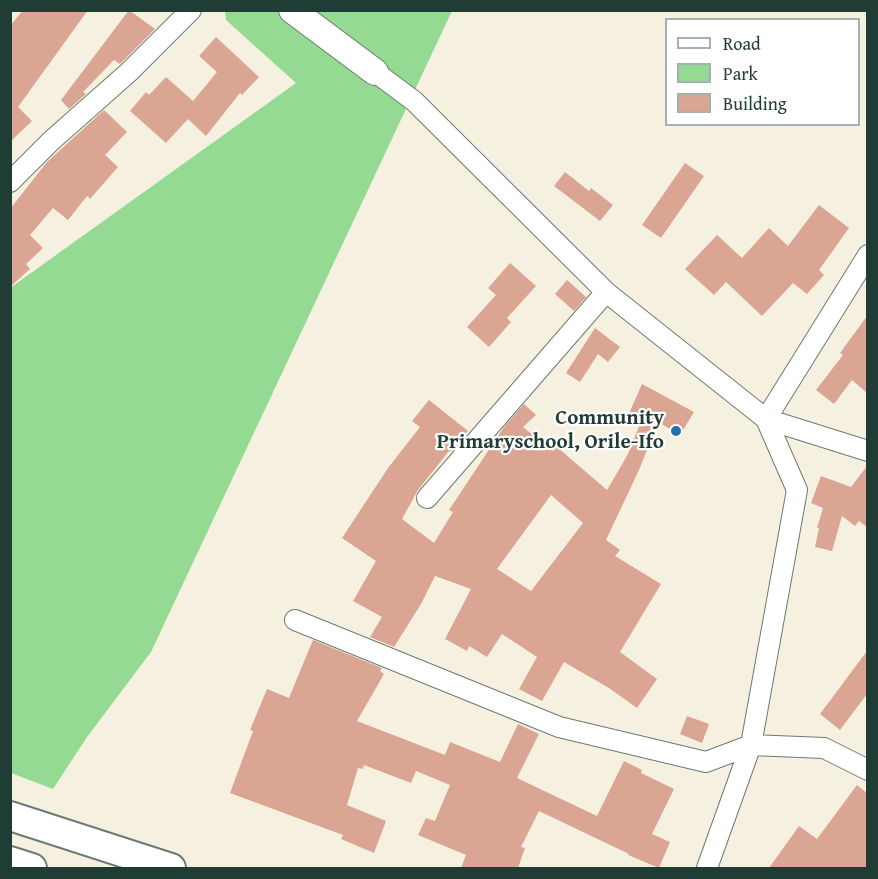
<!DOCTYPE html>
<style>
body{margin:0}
#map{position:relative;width:878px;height:879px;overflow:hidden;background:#f6f0e0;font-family:"Gentium Book Plus",serif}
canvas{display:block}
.frame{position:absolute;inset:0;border:12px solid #1f3d34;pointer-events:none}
.legend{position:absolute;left:665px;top:18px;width:195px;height:108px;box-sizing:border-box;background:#fff;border:2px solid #a5b1ae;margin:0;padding:8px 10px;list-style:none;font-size:18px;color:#1f3d34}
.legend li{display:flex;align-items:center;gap:12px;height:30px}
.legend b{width:30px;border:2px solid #a5b1ae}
</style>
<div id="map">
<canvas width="878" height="879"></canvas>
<div class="frame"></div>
<ul class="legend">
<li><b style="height:8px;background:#fff"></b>Road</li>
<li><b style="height:16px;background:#95da92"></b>Park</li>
<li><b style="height:16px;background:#dba593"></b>Building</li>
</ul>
</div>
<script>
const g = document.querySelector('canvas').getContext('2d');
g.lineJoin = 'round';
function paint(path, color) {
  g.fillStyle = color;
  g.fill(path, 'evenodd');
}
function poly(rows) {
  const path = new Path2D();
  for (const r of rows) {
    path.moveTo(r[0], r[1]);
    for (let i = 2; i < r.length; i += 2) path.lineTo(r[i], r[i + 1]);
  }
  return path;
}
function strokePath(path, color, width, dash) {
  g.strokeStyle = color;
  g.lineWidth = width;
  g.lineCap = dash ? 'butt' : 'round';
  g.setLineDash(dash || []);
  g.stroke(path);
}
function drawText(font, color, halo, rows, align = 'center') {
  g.font = font + ' "Gentium Book Plus",serif';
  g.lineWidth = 4.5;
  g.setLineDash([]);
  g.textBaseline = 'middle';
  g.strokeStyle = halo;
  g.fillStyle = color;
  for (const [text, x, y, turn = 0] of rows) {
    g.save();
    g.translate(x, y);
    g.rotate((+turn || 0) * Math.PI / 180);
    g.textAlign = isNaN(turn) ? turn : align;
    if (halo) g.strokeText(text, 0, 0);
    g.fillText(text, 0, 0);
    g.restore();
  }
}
const green = poly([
 [225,11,452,11,151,652,87,737,53,789,11,773,10,288,296,83,226,20]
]);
const building = poly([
 [23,10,88,10,18,107,32,121,10,142,10,26],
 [129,10,155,29,120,64,114,60,83,92,86,94,69,109,61,100],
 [216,37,259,77,242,95,240,93,206,136,188,119,166,143,130,111,146,92,149,95,166,77,193,101,217,72,199,56],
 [104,110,127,132,105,155,118,167,90,199,87,196,68,220,53,208,30,235,43,248,26,264,30,269,10,287,10,209,47,162],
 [685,163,704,176,661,238,642,225],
 [565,172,589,191,591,188,613,205,600,221,554,186],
 [819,205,849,228,819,270,824,275,807,294,793,283,762,316,726,282,714,295,685,269,717,235,742,258,769,228,788,246],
 [510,263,536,286,507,318,511,322,489,347,467,327,496,295,488,288],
 [567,280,586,297,574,311,555,294],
 [867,316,867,393,852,380,834,404,816,390,843,355,840,353],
 [595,328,620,347,608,362,598,354,580,382,566,373],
 [642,384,694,412,680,435,658,422,639,470,606,540,620,550,615,556,661,584,620,652,657,679,637,708,609,688,564,662,542,701,519,689,537,657,502,634,487,657,469,646,467,651,445,639,471,589,435,576,421,604,394,647,370,637,382,617,353,601,376,561,342,538,388,468,420,427,412,421,429,400,468,431,450,452,449,451,418,490,402,519,434,543,453,512,449,510,504,427,524,404,536,415,523,427,553,451,557,447,607,490,628,454,640,424,627,418],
 [551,495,583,523,531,591,497,569],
 [867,466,867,527,859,521,855,526,842,516,832,551,815,547,819,528,817,528,823,508,811,503,821,476,851,487],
 [313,640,382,668,380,671,384,674,357,721,445,755,450,742,500,762,518,724,539,734,517,778,597,816,624,761,642,770,641,773,674,789,652,834,670,842,659,868,628,855,629,854,539,811,521,847,525,848,518,868,461,868,466,855,418,835,426,818,435,821,450,785,416,771,411,783,364,765,363,769,358,768,347,805,386,821,374,853,341,839,343,835,230,793,253,731,250,730,267,689,289,698],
 [867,651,867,694,840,730,820,714],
 [687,716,709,724,702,743,680,734],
 [857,785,867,793,867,868,769,868,799,826,817,839]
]);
const minor = poly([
 [375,72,414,101,606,292,766,419,797,490,751,745,707,868],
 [10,182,51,141,129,72,191,10],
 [868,255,766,419,868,451],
 [427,498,606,292],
 [295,620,559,727,706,762,751,745,824,748,868,770]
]);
const tertiary = poly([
 [292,10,375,72]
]);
const secondary = poly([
 [10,816,171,868],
 [10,861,32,868]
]);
const markers = [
 [676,431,6,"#1f6fb2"]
];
const poiNames = [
 ["Community",664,419],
 ["Primaryschool, Orile-Ifo",664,443]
];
paint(green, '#95da92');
paint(building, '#dba593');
strokePath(minor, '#6a7c70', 22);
strokePath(tertiary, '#6a7c70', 28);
strokePath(secondary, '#6a7c70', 32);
strokePath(minor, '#fff', 20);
strokePath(tertiary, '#fff', 26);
strokePath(secondary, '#fff', 28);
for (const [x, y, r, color] of markers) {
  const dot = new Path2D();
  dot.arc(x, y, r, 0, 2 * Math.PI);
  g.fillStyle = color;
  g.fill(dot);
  strokePath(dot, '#fff', 2);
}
drawText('bold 21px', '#1f3d34', '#fff', poiNames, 'right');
</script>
